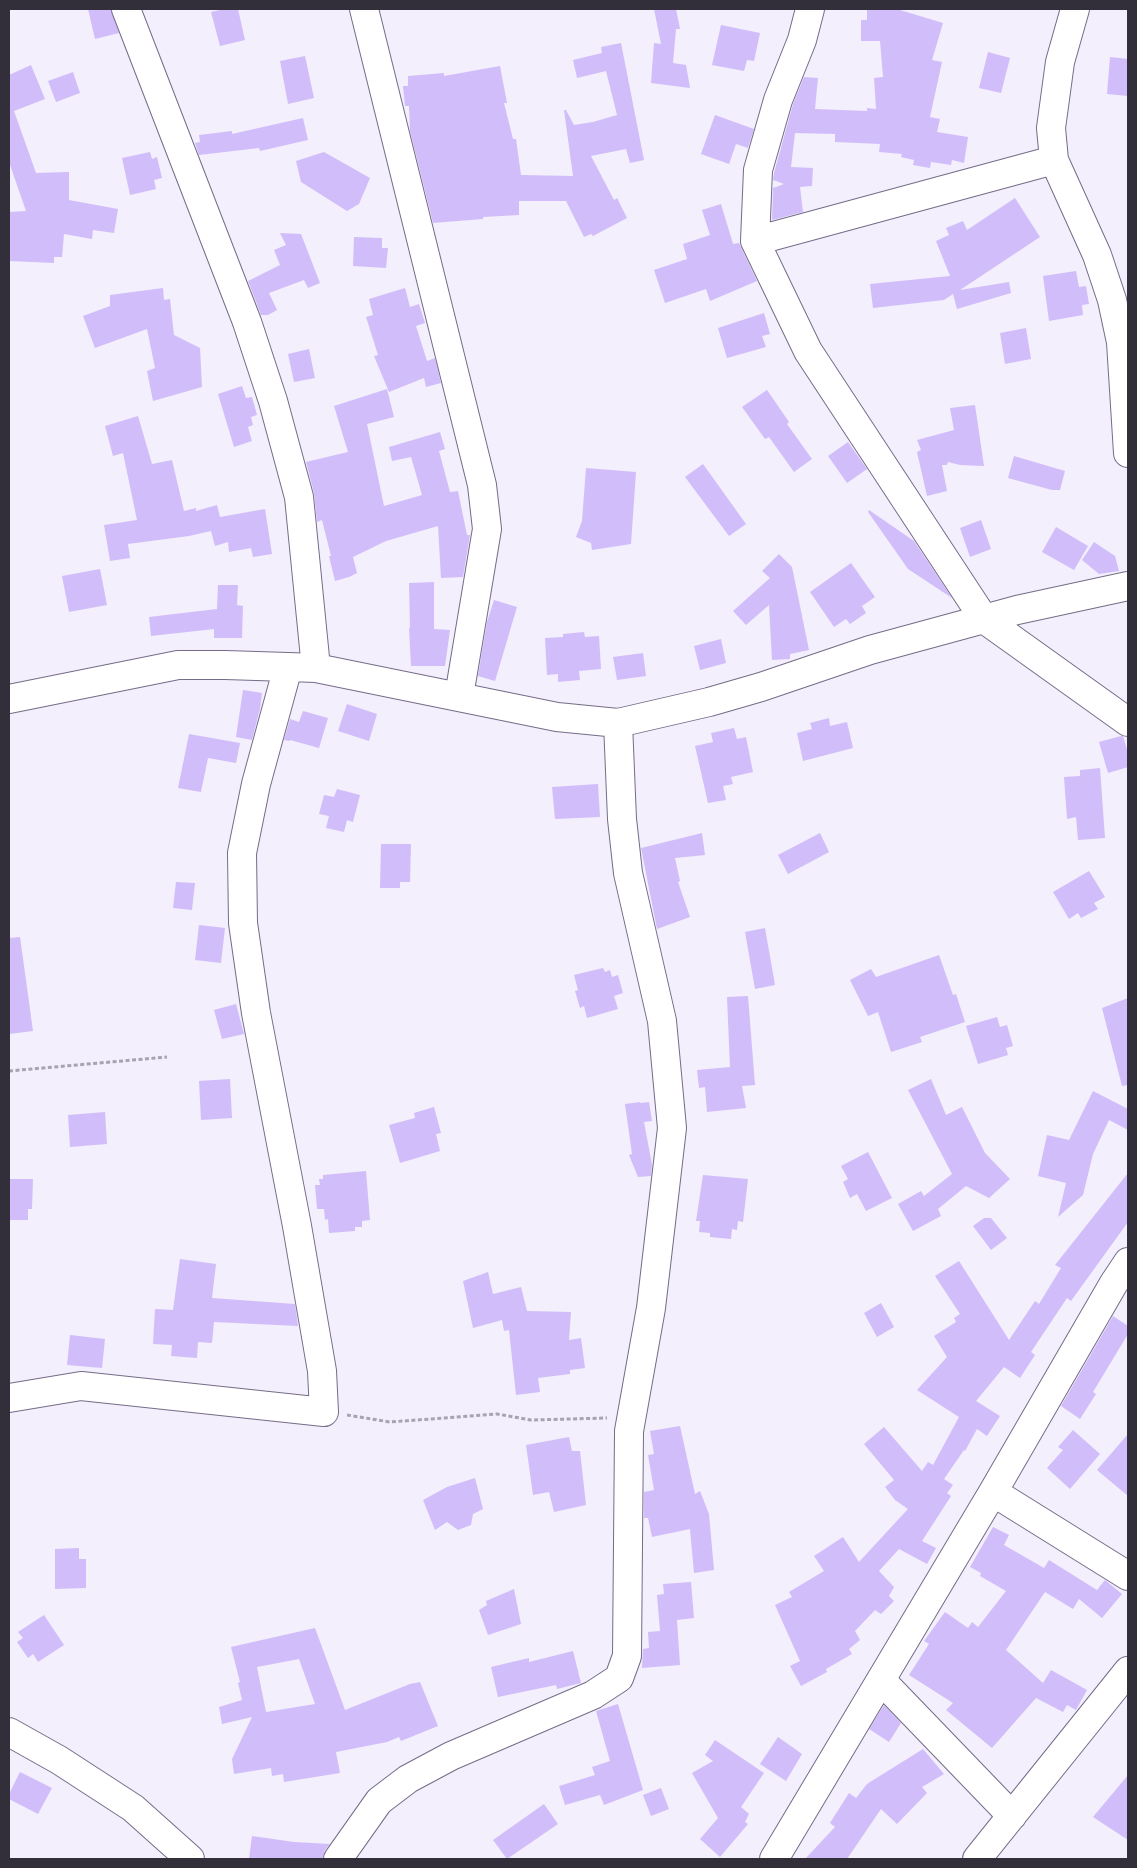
<!DOCTYPE html>
<style>
body{margin:0}
#map{position:relative;width:1137px;height:1868px;overflow:hidden;background:#f3effc;font-family:Commissioner,sans-serif}
canvas{display:block}
.frame{position:absolute;inset:0;border:10px solid #322e3a;pointer-events:none}
</style>
<div id="map">
<canvas width="1137" height="1868"></canvas>
<div class="frame"></div>
</div>
<script>
const g = document.querySelector('canvas').getContext('2d');
g.lineJoin = 'round';
function paint(path, color) {
  g.fillStyle = color;
  g.fill(path, 'evenodd');
}
function poly(rows) {
  const path = new Path2D();
  for (const r of rows) {
    path.moveTo(r[0], r[1]);
    for (let i = 2; i < r.length; i += 2) path.lineTo(r[i], r[i + 1]);
  }
  return path;
}
function strokePath(path, color, width, dash) {
  g.strokeStyle = color;
  g.lineWidth = width;
  g.lineCap = dash ? 'butt' : 'round';
  g.setLineDash(dash || []);
  g.stroke(path);
}
const building = poly([
 [88,9,111,9,119,33,95,39],
 [225,9,238,9,245,40,220,46,211,12],
 [654,9,676,9,680,29,676,29,673,63,686,65,690,88,651,83,654,43,661,44],
 [867,10,900,10,943,23,932,60,942,62,930,117,940,119,937,132,968,137,964,163,952,160,951,165,931,162,930,168,913,165,914,160,901,157,902,154,879,152,880,144,835,142,835,134,795,133,791,167,813,168,812,186,800,187,803,212,772,220,773,188,784,184,773,180,774,173,793,104,804,77,818,78,815,109,867,111,867,108,876,109,874,78,883,77,880,41,861,41,861,20,867,20],
 [721,25,760,33,754,61,747,60,744,71,712,65],
 [621,43,644,160,630,163,626,149,591,156,614,200,617,198,627,218,593,236,591,234,584,237,566,201,519,201,519,215,483,217,483,219,433,223,410,131,409,106,405,106,403,86,408,86,408,76,444,73,444,76,500,66,507,103,504,103,513,139,516,139,521,175,573,176,564,110,566,110,574,125,593,122,617,115,606,71,577,78,573,60,602,53,601,47],
 [988,52,1010,58,1001,93,979,88],
 [305,56,314,98,288,104,280,61],
 [1110,57,1128,59,1128,96,1107,94],
 [31,65,45,99,14,111,36,173,69,172,69,200,118,209,114,233,93,230,92,239,64,234,62,257,54,257,54,263,9,261,9,212,26,211,9,162,9,75],
 [73,72,80,93,56,102,48,81],
 [715,115,754,129,748,148,736,144,729,164,701,154],
 [303,118,308,140,260,151,259,148,199,155,195,143,200,142,199,135,232,131,232,134],
 [150,152,152,159,157,157,162,178,154,180,156,189,130,195,122,158],
 [324,152,370,178,359,204,347,211,301,182,296,161],
 [1015,198,1040,237,960,290,1009,282,1011,293,957,309,953,294,944,300,873,308,870,284,950,276,936,241,949,235,946,228,963,221,967,230],
 [721,204,733,244,739,243,757,281,710,301,706,289,665,303,654,270,687,259,683,244,710,235,702,210],
 [280,233,301,234,320,283,308,288,304,280,269,293,277,310,268,315,261,315,248,281,280,265,274,250,286,245],
 [354,237,382,238,382,248,388,248,386,268,353,266],
 [1076,271,1079,287,1086,286,1089,304,1082,305,1083,315,1049,321,1043,276],
 [163,288,164,300,170,299,174,335,200,348,202,387,153,401,147,371,155,368,147,329,95,348,83,316,110,306,110,295],
 [405,288,410,307,419,304,425,323,416,326,427,361,435,358,441,383,426,387,424,378,389,392,374,356,378,355,366,317,373,315,369,299],
 [764,313,770,334,762,336,766,347,727,358,718,328],
 [1026,328,1031,359,1005,364,1000,333],
 [309,349,315,378,294,382,288,354],
 [242,386,246,398,252,397,257,415,251,417,253,425,248,427,252,441,234,447,218,394],
 [387,389,394,417,367,424,384,506,422,495,411,457,392,461,389,447,440,432,445,449,439,451,450,492,458,491,467,535,470,535,463,577,441,578,438,526,386,541,353,557,357,573,349,577,335,581,329,556,331,556,322,520,317,522,314,493,306,462,348,452,334,406],
 [767,390,789,422,787,424,812,459,794,472,769,437,765,439,742,407],
 [975,405,984,466,960,465,948,462,947,465,942,465,947,491,927,496,917,452,921,450,917,440,954,430,950,408],
 [138,416,152,464,172,460,184,511,196,508,196,511,217,505,220,517,265,509,272,554,253,557,251,548,229,552,228,542,215,546,211,531,189,536,128,544,130,558,110,561,104,525,137,520,123,453,113,456,105,426],
 [848,442,867,469,847,483,828,456],
 [1014,456,1065,471,1060,490,1052,490,1008,478],
 [703,464,746,524,729,536,685,477],
 [586,468,636,472,631,544,592,550,591,543,576,537,582,521],
 [869,510,914,541,952,598,908,569,868,512],
 [981,520,991,549,970,557,960,528],
 [1056,527,1088,546,1074,570,1042,552],
 [1094,542,1115,556,1119,571,1099,574,1082,560],
 [779,554,792,567,809,650,790,654,790,659,772,660,769,605,746,625,733,611,770,578,762,571],
 [851,563,875,597,862,606,866,613,850,624,846,619,834,627,810,592],
 [100,569,107,605,69,612,62,576],
 [434,582,434,629,450,630,445,666,411,666,409,628,410,628,409,583],
 [218,585,238,585,237,605,243,606,242,638,214,638,214,629,151,636,149,617,217,609],
 [494,600,517,607,495,681,478,676,487,622],
 [584,632,585,637,599,636,601,669,579,671,580,680,558,682,558,674,547,675,545,638,563,637,563,634],
 [721,639,726,663,700,670,694,646],
 [643,653,646,676,617,680,613,657],
 [243,690,262,693,260,709,252,740,236,737],
 [347,704,377,714,369,741,338,731],
 [303,711,328,718,319,748,290,740,290,741,284,740,290,719,299,722],
 [829,718,830,726,847,722,853,748,803,761,797,733,812,729,810,723],
 [734,728,737,739,746,737,753,772,731,777,733,784,723,786,726,800,708,803,695,746,713,742,711,733],
 [189,734,240,743,236,763,208,758,201,792,178,788],
 [1121,736,1123,736,1128,753,1128,767,1108,773,1099,742],
 [1100,768,1105,838,1078,840,1076,817,1067,819,1064,777,1080,776,1080,770],
 [598,784,600,817,555,819,552,787],
 [337,789,360,795,353,822,347,820,344,832,326,828,329,816,319,814,324,795,334,797],
 [702,833,705,855,675,858,680,881,678,882,690,917,657,929,641,848],
 [820,833,829,852,788,874,778,855],
 [381,844,411,844,410,882,400,882,400,888,380,888],
 [1089,871,1105,897,1094,903,1098,909,1081,918,1078,913,1069,919,1053,892],
 [176,882,195,883,192,910,173,908],
 [199,925,225,928,221,963,195,960],
 [765,928,775,985,755,989,745,932],
 [20,937,33,1031,9,1034,9,938],
 [939,955,953,995,956,994,965,1022,920,1037,922,1042,891,1052,878,1012,868,1016,850,980,871,969,876,977],
 [603,968,605,972,610,970,612,977,618,975,623,993,614,996,618,1009,587,1018,584,1006,580,1008,575,991,578,990,574,975],
 [748,996,755,1085,742,1086,746,1108,707,1112,705,1087,699,1088,697,1070,730,1067,727,997],
 [1128,998,1128,1085,1122,1086,1102,1008],
 [236,1004,244,1034,222,1039,214,1010],
 [997,1017,1000,1027,1007,1025,1013,1046,1006,1048,1008,1055,978,1064,966,1026],
 [230,1079,232,1118,201,1120,199,1081],
 [931,1079,946,1115,962,1107,985,1153,1010,1179,989,1198,966,1186,938,1209,941,1216,913,1231,898,1204,921,1191,924,1196,952,1174,908,1090],
 [1093,1091,1128,1109,1128,1130,1109,1120,1093,1154,1083,1195,1058,1217,1066,1183,1038,1176,1047,1135,1069,1140],
 [640,1102,640,1103,649,1102,652,1121,644,1122,652,1165,651,1176,638,1177,629,1155,632,1154,625,1104],
 [434,1107,441,1133,436,1134,440,1151,400,1163,389,1125,415,1118,414,1113],
 [105,1112,107,1144,70,1147,68,1115],
 [868,1152,892,1198,866,1211,857,1194,850,1198,843,1182,848,1179,841,1166],
 [366,1171,370,1220,362,1221,362,1227,355,1227,355,1231,329,1233,328,1219,325,1220,324,1209,317,1209,315,1185,320,1185,319,1179,323,1179,323,1175],
 [1128,1173,1128,1222,1071,1301,1067,1298,1031,1352,1035,1355,1020,1378,1004,1367,976,1401,1000,1416,987,1436,977,1429,965,1451,964,1450,944,1479,953,1485,947,1493,951,1496,922,1541,936,1548,927,1564,899,1549,879,1571,894,1587,889,1596,894,1601,881,1614,875,1610,855,1631,860,1640,849,1649,852,1654,826,1669,827,1672,801,1686,790,1666,800,1661,775,1605,792,1597,789,1592,824,1571,814,1556,843,1537,859,1562,908,1509,895,1500,885,1487,894,1480,864,1444,884,1427,922,1471,928,1462,933,1465,959,1417,917,1390,947,1357,934,1336,956,1322,954,1318,960,1314,935,1276,959,1261,1009,1340,1035,1301,1039,1304,1061,1268,1055,1265],
 [703,1175,748,1179,743,1222,738,1221,737,1230,732,1229,731,1239,710,1237,710,1233,699,1232,700,1221,696,1221],
 [9,1179,33,1179,32,1209,28,1209,28,1220,9,1220],
 [984,1218,991,1218,1007,1238,991,1250,973,1226],
 [180,1259,216,1264,212,1298,295,1304,298,1326,214,1322,212,1343,198,1342,197,1358,171,1356,172,1345,153,1344,155,1309,173,1310],
 [488,1272,493,1294,521,1287,527,1311,571,1312,569,1340,581,1338,585,1368,570,1370,570,1374,538,1378,540,1392,516,1395,509,1330,504,1331,502,1320,473,1328,463,1281],
 [881,1303,894,1327,877,1337,864,1313],
 [1113,1316,1128,1326,1128,1334,1093,1392,1096,1394,1080,1419,1061,1406],
 [70,1335,105,1339,102,1368,67,1365],
 [680,1426,695,1494,700,1491,709,1514,714,1570,694,1573,690,1529,652,1537,648,1518,644,1518,644,1492,654,1490,648,1455,654,1454,650,1431],
 [1073,1430,1100,1454,1070,1489,1047,1468,1063,1450,1058,1447],
 [1128,1434,1128,1496,1097,1470],
 [569,1437,572,1451,580,1451,586,1505,554,1512,549,1492,533,1495,526,1445],
 [475,1478,483,1509,473,1514,471,1525,458,1530,447,1522,435,1530,423,1500,447,1487],
 [993,1527,1009,1535,1004,1545,1044,1568,1049,1560,1097,1590,1105,1580,1122,1594,1102,1618,1079,1599,1073,1609,1045,1592,1006,1650,1043,1683,1051,1670,1087,1690,1076,1710,1067,1705,1063,1712,1036,1698,992,1748,946,1710,953,1703,909,1675,929,1644,924,1641,945,1612,968,1628,972,1622,978,1627,1006,1591,980,1576,981,1573,970,1567],
 [79,1548,79,1559,86,1559,86,1588,55,1589,55,1549],
 [691,1582,694,1618,677,1620,680,1665,642,1668,643,1649,649,1648,648,1632,660,1631,657,1595,664,1594,663,1584],
 [514,1589,521,1624,488,1635,479,1610,487,1605,486,1601],
 [44,1615,64,1645,38,1662,33,1654,28,1658,17,1642,23,1638,18,1632],
 [315,1628,345,1710,410,1684,420,1682,438,1726,401,1741,399,1737,387,1742,336,1752,340,1773,284,1782,283,1774,272,1776,271,1768,234,1774,232,1759,252,1717,222,1724,219,1707,242,1700,238,1683,240,1682,231,1647],
 [299,1659,315,1704,266,1712,257,1667],
 [573,1651,581,1683,557,1689,556,1685,498,1697,491,1667,529,1658,529,1662],
 [618,1704,643,1790,604,1805,600,1795,565,1805,559,1786,595,1775,592,1767,610,1761,596,1711],
 [884,1705,901,1723,889,1742,869,1729],
 [778,1737,802,1754,786,1781,760,1764],
 [715,1740,764,1773,741,1807,749,1814,745,1822,748,1824,720,1857,700,1839,718,1818,692,1773,713,1761,705,1755],
 [923,1749,944,1774,922,1787,927,1793,897,1824,881,1809,847,1859,805,1859,835,1827,830,1823,849,1793,856,1798,867,1784],
 [20,1772,52,1788,38,1814,9,1799,9,1794],
 [1128,1775,1128,1840,1093,1817],
 [661,1788,669,1809,651,1816,643,1795],
 [544,1804,558,1824,507,1859,493,1840],
 [252,1836,294,1842,330,1844,325,1850,323,1859,249,1859]
]);
const path = poly([
 [9,1071,167,1057],
 [347,1415,390,1422,497,1414,531,1420,607,1418]
]);
const street = poly([
 [126,9,247,322,273,401,299,497,316,668],
 [364,9,482,485,487,529,459,696],
 [810,9,802,40,778,100,758,170,755,241,808,351,984,619,1128,722],
 [1075,9,1060,62,1051,128,1054,160,1097,255,1112,300,1121,342,1128,453],
 [755,241,1054,160],
 [9,699,178,665,225,665,288,667,316,668,557,717,618,723,709,702,761,687,870,650,1017,610,1128,586],
 [9,1398,81,1386,324,1412,322,1371,297,1226,256,1013,243,923,242,853,256,784,288,667],
 [993,1492,1128,1576],
 [881,1680,1012,1816],
 [9,1732,59,1760,133,1808,190,1859],
 [338,1859,379,1801,408,1779,451,1756,593,1695,619,1678,627,1656,629,1431,651,1308,672,1128,662,1021,628,873,622,819,618,723],
 [774,1859,993,1492,1114,1283,1128,1262],
 [977,1859,1128,1671]
]);
paint(building, '#d1bdfa');
strokePath(street, '#756c88', 30);
strokePath(path, '#a7a3b0', 3, [4, 2.5]);
strokePath(street, '#fff', 28);
</script>
